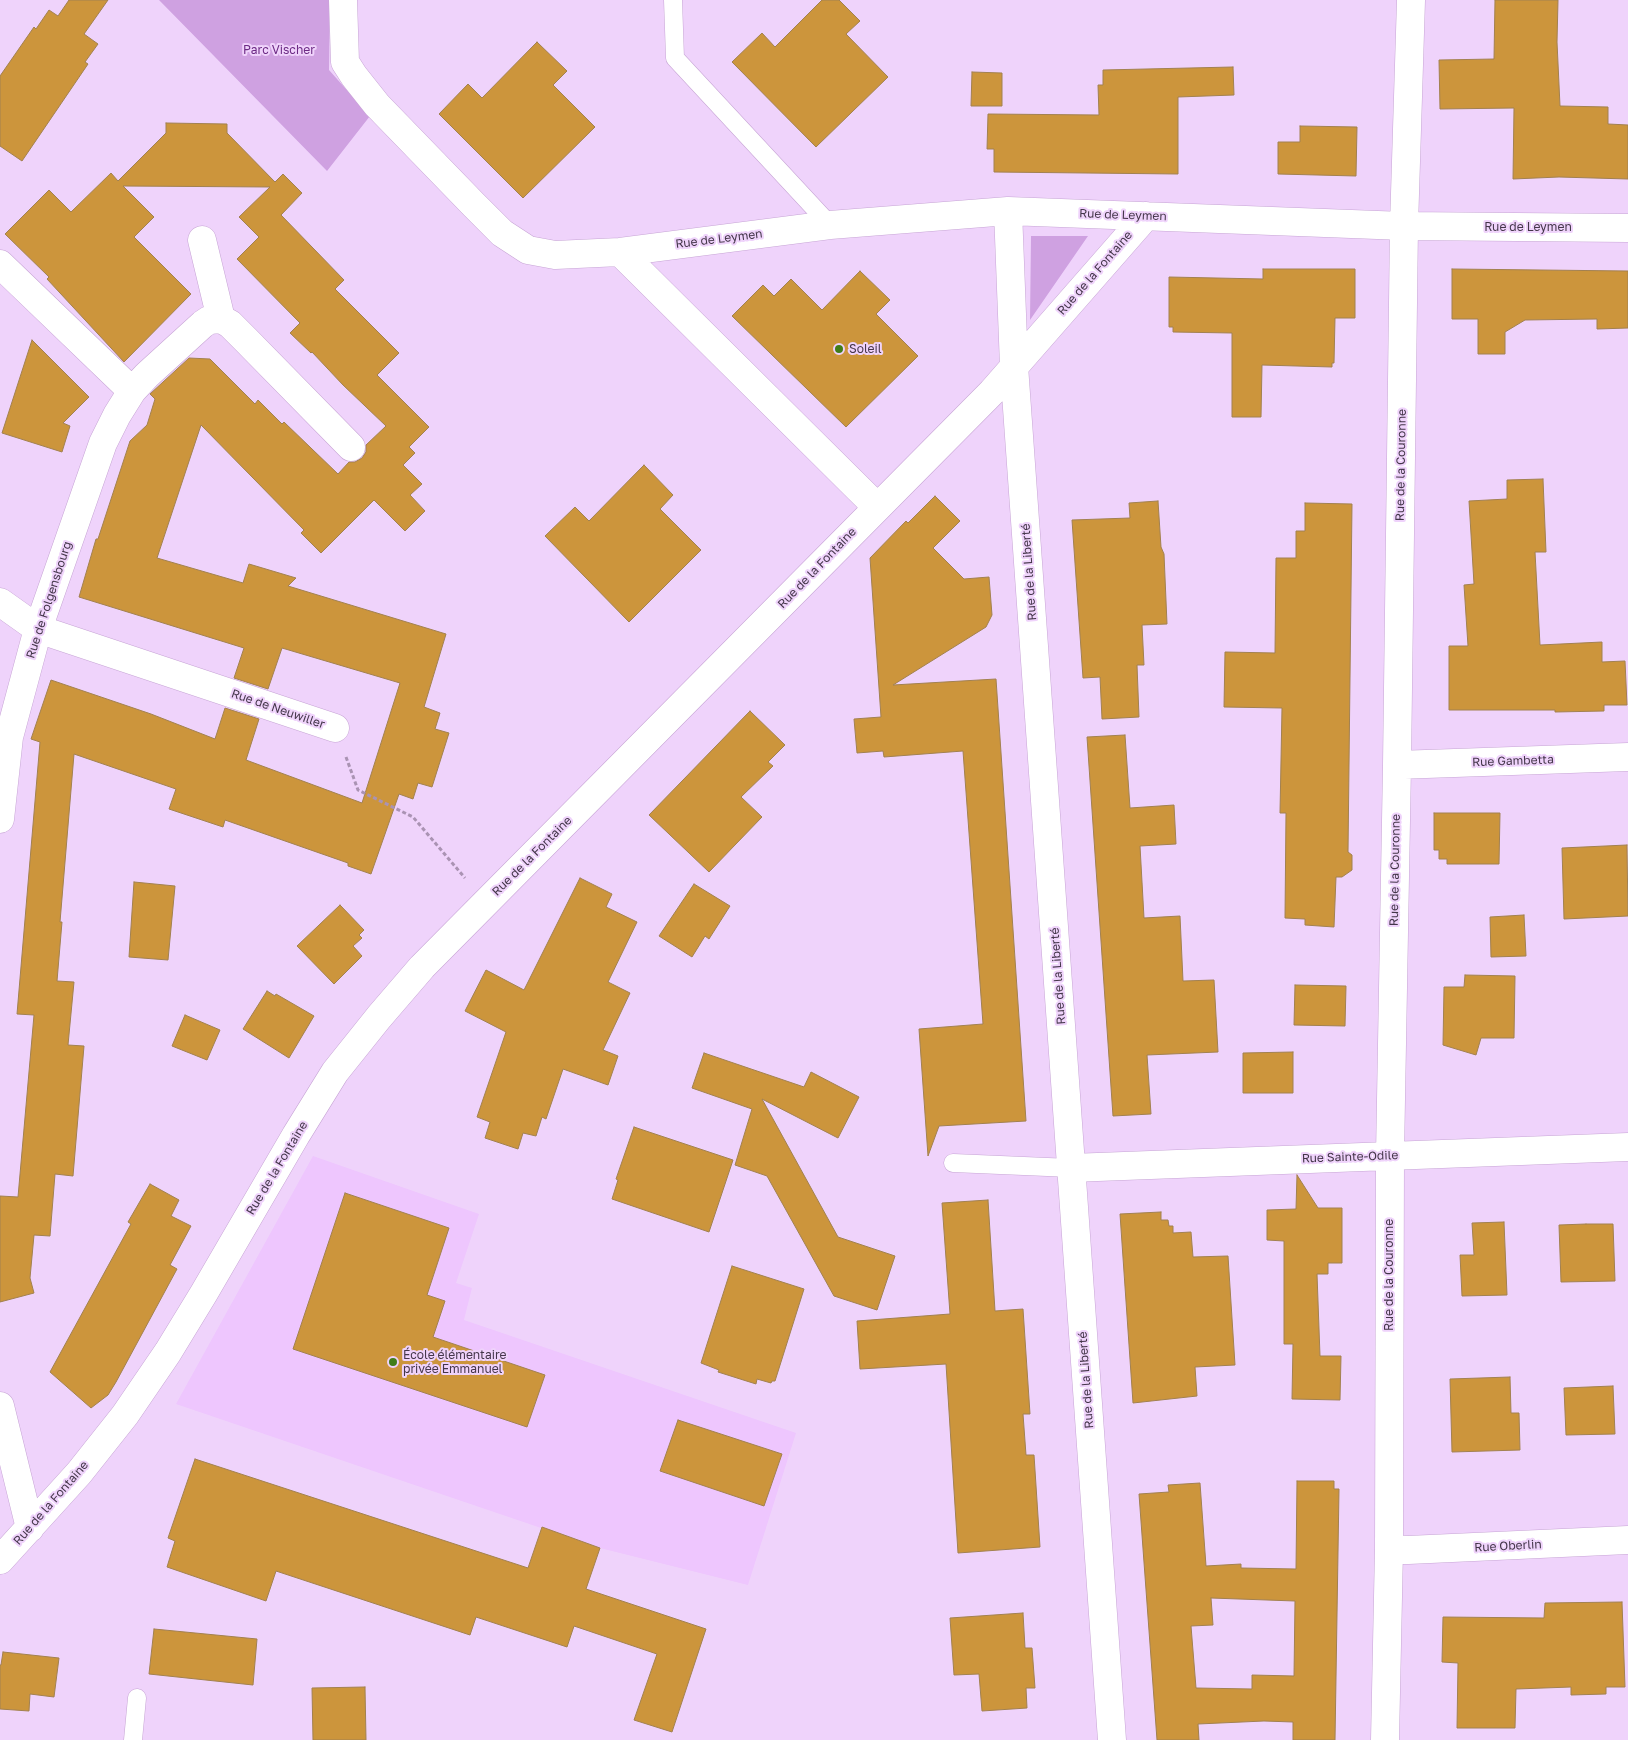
<!DOCTYPE html>
<meta charset="utf-8">
<style>
body{margin:0}
canvas{display:block;background:#efd3fb}
</style>
<canvas width="1628" height="1740"></canvas>
<script>
const g = document.querySelector('canvas').getContext('2d');
g.lineJoin = 'round';
function paint(path, color) {
  g.fillStyle = color;
  g.fill(path, 'evenodd');
}
function poly(rows) {
  const path = new Path2D();
  for (const r of rows) {
    path.moveTo(r[0], r[1]);
    for (let i = 2; i < r.length; i += 2) path.lineTo(r[i], r[i + 1]);
  }
  return path;
}
function strokePath(path, color, width, dash) {
  g.strokeStyle = color;
  g.lineWidth = width;
  g.lineCap = dash ? 'butt' : 'round';
  g.setLineDash(dash || []);
  g.stroke(path);
}
function drawText(font, color, halo, rows, align = 'center') {
  g.font = font + ' "Golos Text",sans-serif';
  g.lineWidth = 4;
  g.setLineDash([]);
  g.textBaseline = 'middle';
  g.strokeStyle = halo;
  g.fillStyle = color;
  for (const [text, x, y, turn = 0] of rows) {
    g.save();
    g.translate(x, y);
    g.rotate((+turn || 0) * Math.PI / 180);
    g.textAlign = isNaN(turn) ? turn : align;
    if (halo) g.strokeText(text, 0, 0);
    g.fillText(text, 0, 0);
    g.restore();
  }
}
const built = poly([
 [313,1156,479,1214,456,1283,472,1288,464,1320,796,1433,748,1585,600,1548,176,1404]
]);
const green = poly([
 [159,0,330,0,329,70,370,116,327,171],
 [1031,236,1088,236,1030,320]
]);
const building = poly([
 [69,0,108,0,84,34,98,44,85,62,88,64,22,161,0,146,0,76,34,27,36,29,49,10,58,16,69,0],
 [822,0,839,0,860,21,846,34,888,77,816,147,732,62,762,33,775,47,822,0],
 [1495,0,1558,0,1557,42,1560,106,1608,107,1608,124,1628,125,1628,179,1559,177,1513,179,1514,108,1440,109,1439,60,1494,59,1495,0],
 [537,42,567,71,553,85,595,127,523,198,439,114,468,84,482,98,537,42],
 [1233,67,1234,95,1178,97,1178,174,994,172,994,149,987,149,988,114,1099,115,1098,85,1103,85,1103,70,1233,67],
 [972,72,1002,73,1002,106,971,106,972,72],
 [166,123,227,124,227,133,275,182,283,174,302,193,281,215,344,280,335,289,399,353,377,375,429,427,409,447,415,453,403,465,422,484,410,495,425,511,405,531,374,500,321,553,301,533,304,530,201,425,157,558,243,583,249,564,296,578,288,586,446,634,424,707,440,713,435,729,449,733,432,787,418,783,413,799,399,794,371,874,348,866,348,863,225,820,223,827,169,809,176,789,74,754,60,922,62,922,57,981,74,982,68,1045,84,1046,73,1176,55,1174,50,1236,34,1235,30,1278,34,1293,0,1302,0,1196,18,1197,34,1015,17,1014,40,742,31,739,51,680,151,714,215,739,225,708,259,719,246,760,362,803,400,683,282,648,268,689,234,678,244,648,79,597,96,539,98,539,130,441,147,425,155,399,150,394,189,358,210,359,255,404,258,400,282,424,284,422,338,474,349,462,355,462,362,458,366,452,366,445,386,426,343,385,312,352,311,353,290,333,300,323,237,259,259,237,239,217,270,187,123,186,154,217,134,237,191,294,124,362,47,279,49,277,5,234,49,190,71,212,111,173,118,181,166,133,166,123],
 [1300,126,1357,127,1356,176,1278,174,1278,142,1300,142,1300,126],
 [1263,269,1355,269,1355,318,1335,318,1334,363,1332,363,1332,367,1262,365,1261,417,1232,417,1232,333,1173,332,1173,327,1169,327,1169,277,1263,279,1263,269],
 [1452,269,1628,271,1628,328,1597,329,1597,319,1525,320,1505,332,1505,354,1478,354,1478,319,1452,319,1452,269],
 [860,271,890,300,876,314,918,356,846,427,732,316,763,285,774,296,791,279,822,310,860,271],
 [32,340,89,397,63,423,70,426,62,452,2,433,32,340],
 [644,465,673,495,660,509,701,550,629,622,545,536,575,507,589,521,644,465],
 [1543,479,1546,552,1535,552,1540,645,1602,642,1602,662,1625,661,1627,705,1604,705,1604,711,1555,712,1555,710,1449,710,1449,646,1468,646,1464,585,1474,584,1469,501,1507,499,1507,480,1543,479],
 [935,496,960,521,933,548,964,579,989,577,992,615,986,627,893,685,996,679,1026,1121,939,1126,928,1156,919,1029,983,1024,963,751,884,757,883,751,857,753,854,719,881,717,870,558,906,521,908,523,935,496],
 [1158,501,1161,547,1164,554,1167,624,1142,625,1144,665,1137,665,1139,717,1102,719,1100,677,1083,678,1072,520,1130,518,1129,503,1158,501],
 [1305,503,1352,504,1348,852,1352,855,1352,870,1342,877,1336,877,1334,927,1305,925,1305,919,1285,918,1286,813,1280,813,1282,708,1224,707,1225,652,1275,653,1276,558,1296,558,1296,531,1305,531,1305,503],
 [750,711,785,745,768,762,773,766,741,797,762,817,709,872,649,815,750,711],
 [1125,735,1130,808,1174,805,1176,844,1140,846,1144,918,1180,916,1183,981,1214,980,1218,1052,1147,1055,1151,1114,1113,1116,1087,737,1125,735],
 [1434,813,1500,813,1499,864,1447,864,1447,859,1439,859,1439,850,1434,850,1434,813],
 [1627,845,1628,916,1564,919,1562,848,1627,845],
 [580,878,612,894,606,907,637,922,608,982,630,993,603,1050,618,1056,608,1085,563,1069,546,1119,542,1117,536,1136,523,1133,518,1149,485,1138,490,1122,477,1117,506,1032,465,1011,486,970,524,990,580,878],
 [134,882,175,886,168,960,129,957,134,882],
 [694,884,730,906,709,939,705,936,692,957,659,936,694,884],
 [340,905,364,930,359,935,362,938,353,946,362,956,334,984,297,946,340,905],
 [1524,915,1526,956,1491,957,1490,917,1524,915],
 [1465,975,1515,976,1514,1038,1481,1038,1476,1055,1443,1045,1444,987,1464,987,1465,975],
 [1295,985,1346,986,1345,1026,1294,1025,1295,985],
 [267,991,275,996,276,994,314,1016,289,1058,243,1029,267,991],
 [185,1015,220,1030,207,1060,172,1046,185,1015],
 [1293,1052,1293,1093,1243,1093,1243,1053,1293,1052],
 [704,1053,804,1087,811,1072,859,1097,838,1138,762,1099,838,1237,895,1256,877,1310,834,1296,767,1176,735,1165,752,1109,692,1088,704,1053],
 [634,1127,733,1160,709,1232,612,1199,618,1180,616,1179,634,1127],
 [1297,1175,1318,1208,1342,1208,1342,1263,1328,1263,1328,1274,1317,1274,1320,1356,1341,1356,1340,1400,1292,1399,1293,1344,1284,1344,1284,1241,1267,1240,1267,1210,1296,1209,1297,1175],
 [150,1184,179,1200,171,1216,191,1226,170,1265,177,1269,116,1382,108,1395,91,1408,50,1372,131,1224,128,1222,150,1184],
 [345,1193,449,1228,427,1295,445,1301,433,1337,545,1375,527,1427,293,1349,345,1193],
 [988,1200,995,1311,1023,1309,1030,1414,1023,1414,1026,1455,1034,1455,1040,1547,958,1553,946,1364,860,1369,857,1321,950,1314,942,1203,988,1200],
 [1161,1212,1161,1220,1168,1220,1169,1226,1173,1226,1173,1233,1191,1232,1193,1257,1228,1256,1235,1365,1195,1367,1197,1396,1133,1403,1120,1214,1161,1212],
 [1504,1222,1507,1295,1462,1296,1460,1255,1474,1255,1472,1223,1504,1222],
 [1586,1224,1613,1224,1615,1281,1561,1282,1559,1225,1586,1224],
 [732,1266,804,1289,775,1381,772,1381,771,1383,757,1379,756,1384,718,1372,719,1370,701,1363,732,1266],
 [1510,1377,1511,1413,1519,1413,1520,1450,1452,1452,1450,1379,1510,1377],
 [1613,1386,1615,1434,1566,1435,1564,1388,1613,1386],
 [678,1420,782,1454,764,1506,660,1471,678,1420],
 [195,1459,528,1568,542,1527,600,1548,586,1589,706,1629,672,1732,634,1720,657,1654,574,1626,567,1647,476,1617,470,1635,276,1571,266,1601,167,1567,175,1541,168,1538,195,1459],
 [1297,1481,1334,1481,1334,1489,1339,1489,1335,1740,1293,1740,1293,1722,1264,1721,1198,1724,1199,1740,1157,1740,1139,1494,1169,1492,1168,1485,1200,1483,1206,1566,1241,1564,1241,1568,1296,1569,1297,1481],
 [1211,1598,1295,1601,1294,1676,1252,1675,1252,1689,1196,1688,1191,1626,1213,1625,1211,1598],
 [1622,1602,1625,1687,1606,1687,1606,1694,1571,1695,1571,1687,1516,1689,1515,1728,1457,1728,1458,1663,1442,1662,1443,1617,1544,1618,1545,1603,1622,1602],
 [1023,1613,1025,1648,1032,1648,1035,1688,1026,1688,1027,1708,982,1711,979,1674,954,1675,950,1618,1023,1613],
 [154,1629,257,1639,253,1685,149,1674,154,1629],
 [3,1652,59,1658,54,1697,30,1694,29,1711,0,1709,0,1665,1,1665,3,1652],
 [365,1687,366,1740,313,1740,312,1688,365,1687]
]);
const path = poly([
 [346,757,358,790,413,817,465,878]
]);
const service = poly([
 [673,0,675,58,830,225],
 [953,1163,1071,1168],
 [133,1740,137,1698]
]);
const minor = poly([
 [343,0,345,62,354,76,377,105,474,205,502,233,528,250,555,255,620,252,830,225,1008,211,1404,226,1628,228],
 [1008,211,1014,366,1112,1740],
 [202,240,221,319],
 [620,252,877,507],
 [0,264,132,391],
 [0,602,38,629,335,728],
 [1397,765,1628,757],
 [0,819,9,737,38,629,103,443,117,415,132,391,147,375,203,324,209,320,221,319,230,324,246,340,351,447],
 [1071,1168,1628,1147],
 [0,1406,30,1528],
 [1389,1549,1408,1550,1628,1540],
 [0,1560,79,1473,125,1415,168,1352,204,1293,296,1135,335,1072,379,1017,422,967,992,392,1146,216],
 [1385,1740,1389,1549,1390,1155,1397,765,1404,226,1411,0]
]);
const markers = [
 [839,349,5,"#417d18"],
 [393,1362,5,"#417d18"]
];
const parkNames = [
 ["Parc Vischer",279,50]
];
const streetNames = [
 ["Rue de Leymen",1123,215,2],
 ["Rue de Leymen",1528,227],
 ["Rue de Leymen",719,239,-7],
 ["Rue de la Fontaine",1095,273,-49],
 ["Rue de la Couronne",1401,465,-89],
 ["Rue de la Fontaine",817,568,-46],
 ["Rue de la Liberté",1029,572,-94],
 ["Rue de Folgensbourg",49,600,-72],
 ["Rue de Neuwiller",278,709,19],
 ["Rue Gambetta",1513,761,-2],
 ["Rue de la Fontaine",532,856,-45],
 ["Rue de la Couronne",1395,870,-89],
 ["Rue de la Liberté",1058,976,-94],
 ["Rue Sainte-Odile",1350,1157,-2],
 ["Rue de la Fontaine",277,1168,-59],
 ["Rue de la Couronne",1389,1275,-90],
 ["Rue de la Liberté",1086,1380,-94],
 ["Rue de la Fontaine",51,1503,-49],
 ["Rue Oberlin",1508,1546,-3]
];
const poiNames = [
 ["Soleil",849,349],
 ["École élémentaire",403,1355],
 ["privée Emmanuel",403,1369]
];
paint(built, '#eec6fe');
paint(green, '#cfa1e1');
paint(building, '#cc953c');
strokePath(building, '#a28150', 1);
strokePath(service, '#c7a5d5', 19);
strokePath(minor, '#c7a5d5', 29);
strokePath(path, '#aa93b3', 3, [4, 2.5]);
strokePath(service, '#fff', 18);
strokePath(minor, '#fff', 28);
for (const [x, y, r, color] of markers) {
  const dot = new Path2D();
  dot.arc(x, y, r, 0, 2 * Math.PI);
  g.fillStyle = color;
  g.fill(dot);
  strokePath(dot, '#efd3fb', 2);
}
drawText('12px', '#6c2a84', '#efd3fb', parkNames);
drawText('12px', '#44364a', '#efd3fb', streetNames);
drawText('12px', '#44364a', '#efd3fb', poiNames, 'left');
</script>
